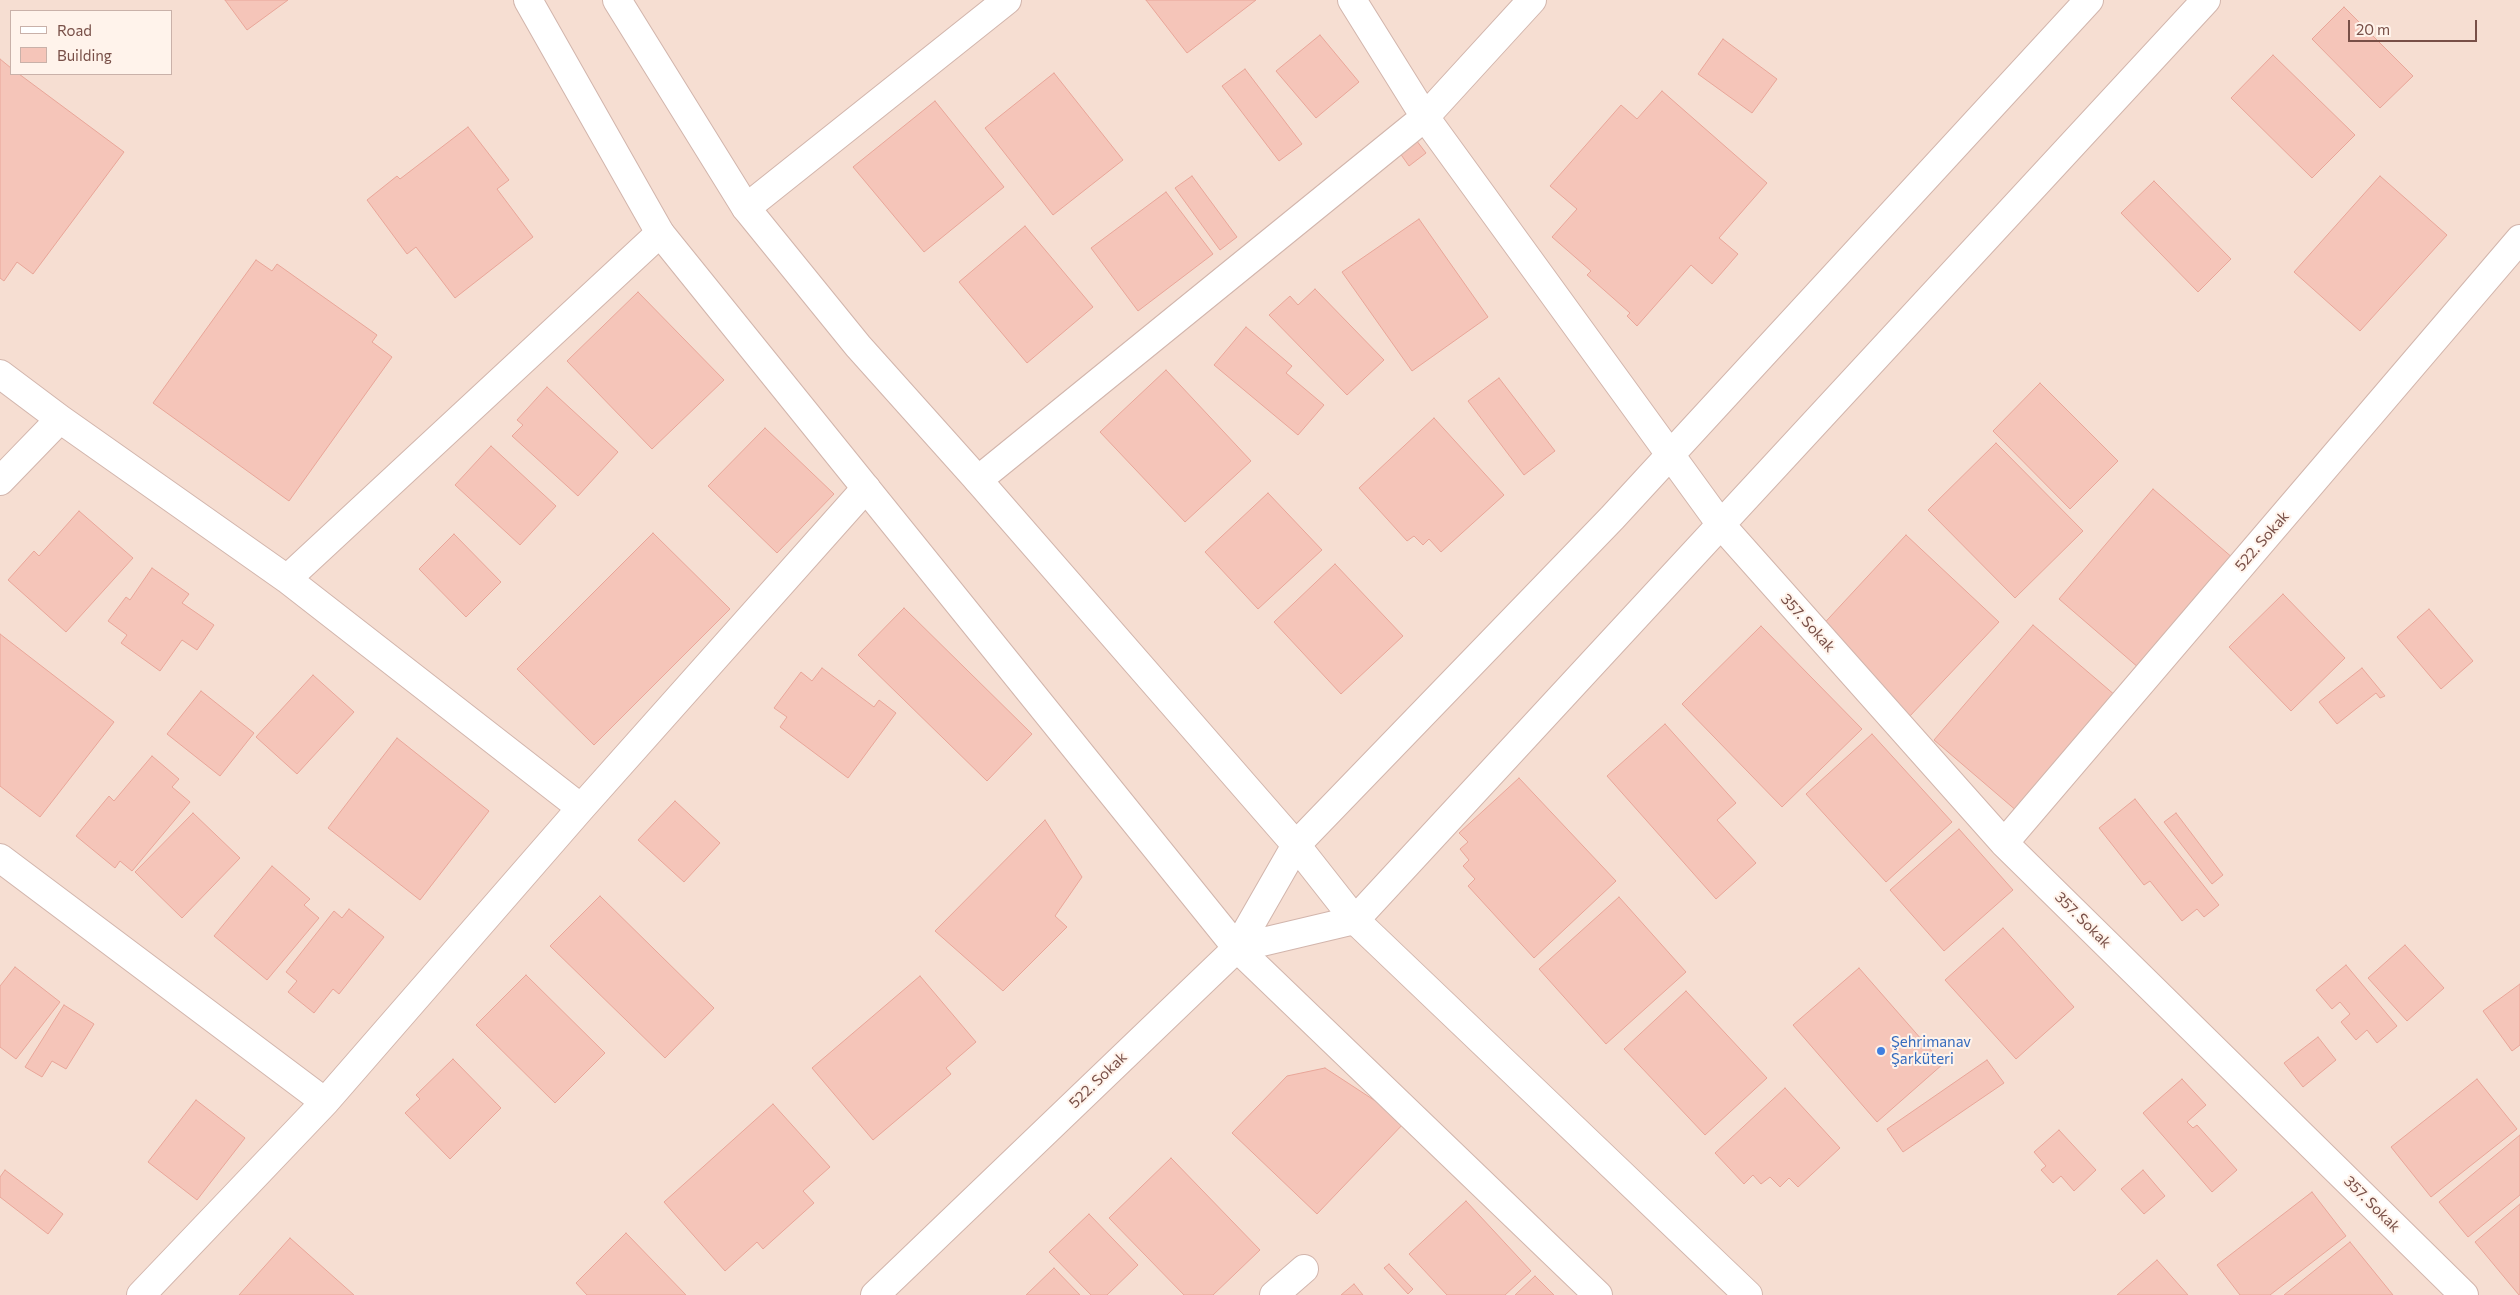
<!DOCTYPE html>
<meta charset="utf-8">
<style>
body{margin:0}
#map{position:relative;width:2520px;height:1295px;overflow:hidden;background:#feeee4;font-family:Commissioner,sans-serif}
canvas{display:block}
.legend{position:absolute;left:10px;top:10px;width:162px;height:65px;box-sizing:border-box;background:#fff3eb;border:1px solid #c9b1a9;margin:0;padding:6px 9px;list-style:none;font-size:15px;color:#784f47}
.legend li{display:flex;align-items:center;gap:10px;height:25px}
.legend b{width:25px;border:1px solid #c9b1a9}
.scale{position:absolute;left:2348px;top:20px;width:129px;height:22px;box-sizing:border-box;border:2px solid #784f47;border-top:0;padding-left:6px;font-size:15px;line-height:18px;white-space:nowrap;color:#784f47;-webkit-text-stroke:4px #fff3eb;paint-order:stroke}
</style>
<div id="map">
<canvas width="2520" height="1295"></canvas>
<ul class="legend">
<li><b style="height:6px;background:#fff"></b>Road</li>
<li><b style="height:14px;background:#f5c5b9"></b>Building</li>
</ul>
<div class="scale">20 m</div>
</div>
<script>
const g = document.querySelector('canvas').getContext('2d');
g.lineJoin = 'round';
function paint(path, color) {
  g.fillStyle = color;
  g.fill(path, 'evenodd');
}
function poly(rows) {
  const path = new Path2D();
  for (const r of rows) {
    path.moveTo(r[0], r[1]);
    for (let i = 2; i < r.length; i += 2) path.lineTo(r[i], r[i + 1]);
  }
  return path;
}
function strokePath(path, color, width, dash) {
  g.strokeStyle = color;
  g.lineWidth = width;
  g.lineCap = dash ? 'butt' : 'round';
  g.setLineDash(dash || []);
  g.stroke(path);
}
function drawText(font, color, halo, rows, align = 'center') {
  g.font = font + ' Commissioner,sans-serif';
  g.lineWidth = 4;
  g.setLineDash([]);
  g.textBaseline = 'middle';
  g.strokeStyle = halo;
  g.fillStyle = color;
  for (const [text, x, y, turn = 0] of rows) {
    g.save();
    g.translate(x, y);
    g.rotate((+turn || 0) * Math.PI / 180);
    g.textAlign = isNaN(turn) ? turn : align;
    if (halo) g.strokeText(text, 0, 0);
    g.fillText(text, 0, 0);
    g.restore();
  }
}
const residential = poly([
 [0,0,2520,0,2520,1295,0,1295],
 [11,11,171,11,171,74,11,74]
]);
const building = poly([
 [225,0,288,0,247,30,225,0],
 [1146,0,1256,0,1187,53,1146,0],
 [2344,7,2413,76,2380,108,2312,39,2344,7],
 [1320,35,1359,82,1316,118,1276,71,1320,35],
 [1723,39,1777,79,1752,113,1698,74,1723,39],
 [2273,55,2355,135,2312,178,2231,98,2273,55],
 [0,59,11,68,11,74,19,74,124,152,33,274,17,262,4,281,0,278,0,59],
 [1245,69,1302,144,1279,161,1222,86,1245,69],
 [1054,73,1123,160,1053,215,985,128,1054,73],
 [1662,91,1767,183,1719,238,1738,254,1712,284,1691,265,1637,326,1627,316,1630,313,1587,275,1591,271,1552,237,1577,209,1550,186,1621,105,1637,119,1662,91],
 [935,101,1004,187,924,252,853,167,935,101],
 [468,127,509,180,497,189,533,237,455,298,416,247,407,254,367,200,397,176,400,179,468,127],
 [1413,136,1426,153,1409,166,1397,149,1413,136],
 [1192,176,1237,237,1220,250,1175,188,1192,176],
 [2380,176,2447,235,2360,331,2294,272,2380,176],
 [2154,181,2231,259,2198,292,2121,213,2154,181],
 [1166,192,1213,254,1138,311,1091,248,1166,192],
 [1419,219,1488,317,1412,371,1342,272,1419,219],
 [1025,226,1093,307,1027,363,959,282,1025,226],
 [256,260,272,271,277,264,377,335,372,342,392,357,289,501,153,403,256,260],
 [1315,289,1384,360,1347,395,1269,315,1290,296,1298,305,1315,289],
 [638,292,724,380,652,449,567,361,638,292],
 [1246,327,1292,366,1286,373,1324,405,1298,435,1214,365,1246,327],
 [1166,370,1251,461,1185,522,1100,432,1166,370],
 [1499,378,1555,451,1524,475,1468,401,1499,378],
 [2040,383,2118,461,2070,509,1993,431,2040,383],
 [547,387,618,452,578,496,512,436,523,425,517,420,547,387],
 [1434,418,1504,495,1441,552,1429,539,1423,545,1414,536,1407,541,1359,488,1434,418],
 [765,428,834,494,777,553,708,486,765,428],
 [1996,443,2083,531,2015,598,1928,510,1996,443],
 [491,446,556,506,520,545,455,485,491,446],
 [2153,489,2234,559,2139,668,2059,599,2153,489],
 [1268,493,1322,550,1258,609,1205,552,1268,493],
 [79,511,133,558,66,632,8,580,34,551,39,556,79,511],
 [653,533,730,609,594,745,517,669,653,533],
 [454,534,501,582,466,617,419,569,454,534],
 [1906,535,1999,622,1909,717,1817,631,1906,535],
 [1335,564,1403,636,1341,694,1274,622,1335,564],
 [152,568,189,594,182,603,214,625,197,650,182,640,160,671,121,643,127,635,108,621,126,597,130,600,152,568],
 [2283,594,2345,658,2291,711,2229,647,2283,594],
 [904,608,1032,734,987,781,858,655,904,608],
 [2429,609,2473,661,2441,689,2397,637,2429,609],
 [2033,625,2116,696,2018,812,1934,740,2033,625],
 [1761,626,1862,729,1782,807,1682,704,1761,626],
 [0,634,114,722,40,817,0,786,0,634],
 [822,668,874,707,879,700,896,713,848,778,780,727,787,717,774,708,801,672,812,681,822,668],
 [2362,668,2385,696,2380,698,2376,693,2337,724,2319,702,2362,668],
 [313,675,354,712,297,774,256,737,313,675],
 [201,691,254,733,220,776,167,734,201,691],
 [1665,724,1736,803,1717,820,1756,863,1716,899,1607,776,1665,724],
 [1872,734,1952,822,1886,882,1806,794,1872,734],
 [397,738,489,811,420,900,328,828,397,738],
 [152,756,179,779,172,787,190,802,132,871,120,861,115,868,76,836,109,796,114,801,152,756],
 [1519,778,1616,881,1534,958,1468,886,1475,879,1463,866,1469,860,1460,849,1468,842,1459,833,1519,778],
 [2135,799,2219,905,2204,917,2197,909,2182,921,2150,881,2144,885,2099,828,2135,799],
 [675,801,720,843,684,882,638,840,675,801],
 [193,813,240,858,182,918,135,872,193,813],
 [2176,813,2223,875,2212,884,2164,822,2176,813],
 [1045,820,1082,877,1055,916,1067,927,1003,991,935,931,1045,820],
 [1959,829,2013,890,1944,951,1890,890,1959,829],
 [272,866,310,899,304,905,319,918,267,980,214,936,272,866],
 [600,896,714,1008,665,1058,550,946,600,896],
 [1619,897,1686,972,1606,1044,1539,969,1619,897],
 [349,909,384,937,339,994,333,989,314,1013,288,992,297,981,286,972,334,911,342,918,349,909],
 [2003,928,2074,1007,2016,1059,1945,980,2003,928],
 [2405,945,2444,988,2407,1021,2368,978,2405,945],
 [2346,965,2397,1026,2377,1043,2367,1030,2356,1040,2341,1022,2350,1014,2340,1002,2332,1009,2316,990,2346,965],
 [15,967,60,1002,16,1059,0,1047,0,986,15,967],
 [1859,968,1943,1064,1877,1122,1793,1025,1859,968],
 [526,975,605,1053,555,1103,476,1025,526,975],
 [920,976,976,1042,946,1068,951,1074,873,1140,812,1068,920,976],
 [2520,984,2520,1045,2512,1051,2483,1011,2520,984],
 [1686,991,1767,1078,1705,1135,1624,1049,1686,991],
 [64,1005,94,1024,66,1069,52,1061,42,1077,25,1067,64,1005],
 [2318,1037,2336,1060,2303,1087,2284,1063,2318,1037],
 [453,1059,501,1108,450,1159,405,1113,420,1099,416,1095,453,1059],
 [1987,1060,2004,1083,1903,1152,1887,1129,1987,1060],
 [1325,1068,1406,1121,1317,1214,1232,1133,1287,1076,1325,1068],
 [2182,1079,2206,1105,2187,1122,2193,1128,2197,1125,2237,1170,2212,1192,2143,1113,2182,1079],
 [2477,1079,2517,1129,2431,1197,2391,1147,2477,1079],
 [1785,1088,1840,1148,1798,1187,1789,1178,1780,1187,1770,1177,1761,1184,1753,1175,1744,1184,1715,1153,1785,1088],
 [196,1100,245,1138,197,1200,148,1162,196,1100],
 [773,1104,830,1167,803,1191,814,1203,763,1249,757,1242,725,1271,664,1202,773,1104],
 [2059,1130,2096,1170,2074,1191,2061,1176,2053,1183,2041,1170,2046,1166,2034,1152,2059,1130],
 [2520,1135,2520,1195,2468,1237,2439,1202,2520,1135],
 [1171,1158,1260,1250,1213,1295,1184,1295,1109,1218,1171,1158],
 [5,1170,63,1214,48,1234,0,1197,0,1177,5,1170],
 [2143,1170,2165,1196,2144,1214,2121,1189,2143,1170],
 [2312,1192,2346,1236,2270,1295,2240,1295,2217,1265,2312,1192],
 [1466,1201,1531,1271,1505,1295,1447,1295,1409,1254,1466,1201],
 [2520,1204,2520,1295,2519,1295,2475,1242,2520,1204],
 [1089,1214,1138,1265,1107,1295,1091,1295,1049,1252,1089,1214],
 [626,1233,686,1295,587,1295,576,1283,626,1233],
 [290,1238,354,1295,239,1295,290,1238],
 [2350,1242,2393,1295,2284,1295,2350,1242],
 [2157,1260,2188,1295,2117,1295,2157,1260],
 [1389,1264,1413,1289,1408,1294,1384,1268,1389,1264],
 [1054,1268,1080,1295,1026,1295,1054,1268],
 [1535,1276,1554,1295,1515,1295,1535,1276],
 [1354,1284,1363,1295,1341,1295,1354,1284]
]);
const minor = poly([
 [1352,0,1425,117,1722,526,2004,843,2464,1295],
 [746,208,1007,0],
 [0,374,60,419,287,579,581,808],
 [978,480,1425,117,1532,0],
 [0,481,60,419],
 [287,579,660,233],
 [2004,843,2520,239],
 [0,858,325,1102],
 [1237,948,1355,920,2206,0],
 [141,1295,325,1102,581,808,866,488],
 [875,1295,1237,948,1296,845,1612,518,2089,0],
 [1274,1295,1304,1269]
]);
const tertiary = poly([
 [528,0,660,233,1237,948,1598,1295],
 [617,0,746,208,858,346,978,480,1296,845,1355,920,1748,1295]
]);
const markers = [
 [1881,1051,5,"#3f7fe0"]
];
const streetNames = [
 ["522. Sokak",2262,541,-49],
 ["357. Sokak",1808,623,48],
 ["357. Sokak",2083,920,45],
 ["522. Sokak",1098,1080,-44],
 ["357. Sokak",2372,1204,45]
];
const shopNames = [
 ["Şehrimanav",1891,1042],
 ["Şarküteri",1891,1059]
];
paint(residential, '#f6ded2');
paint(building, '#f5c5b9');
strokePath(building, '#e9a699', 1);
strokePath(minor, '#d2b5ac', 30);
strokePath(tertiary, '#d2b5ac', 30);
strokePath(minor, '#fff', 28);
strokePath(tertiary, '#fff', 28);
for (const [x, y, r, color] of markers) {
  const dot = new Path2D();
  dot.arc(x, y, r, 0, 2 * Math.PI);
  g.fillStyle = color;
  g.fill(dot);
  strokePath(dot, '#fff3eb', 2);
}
drawText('15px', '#784f47', '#fff3eb', streetNames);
drawText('15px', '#366cbe', '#fff3eb', shopNames, 'left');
</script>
